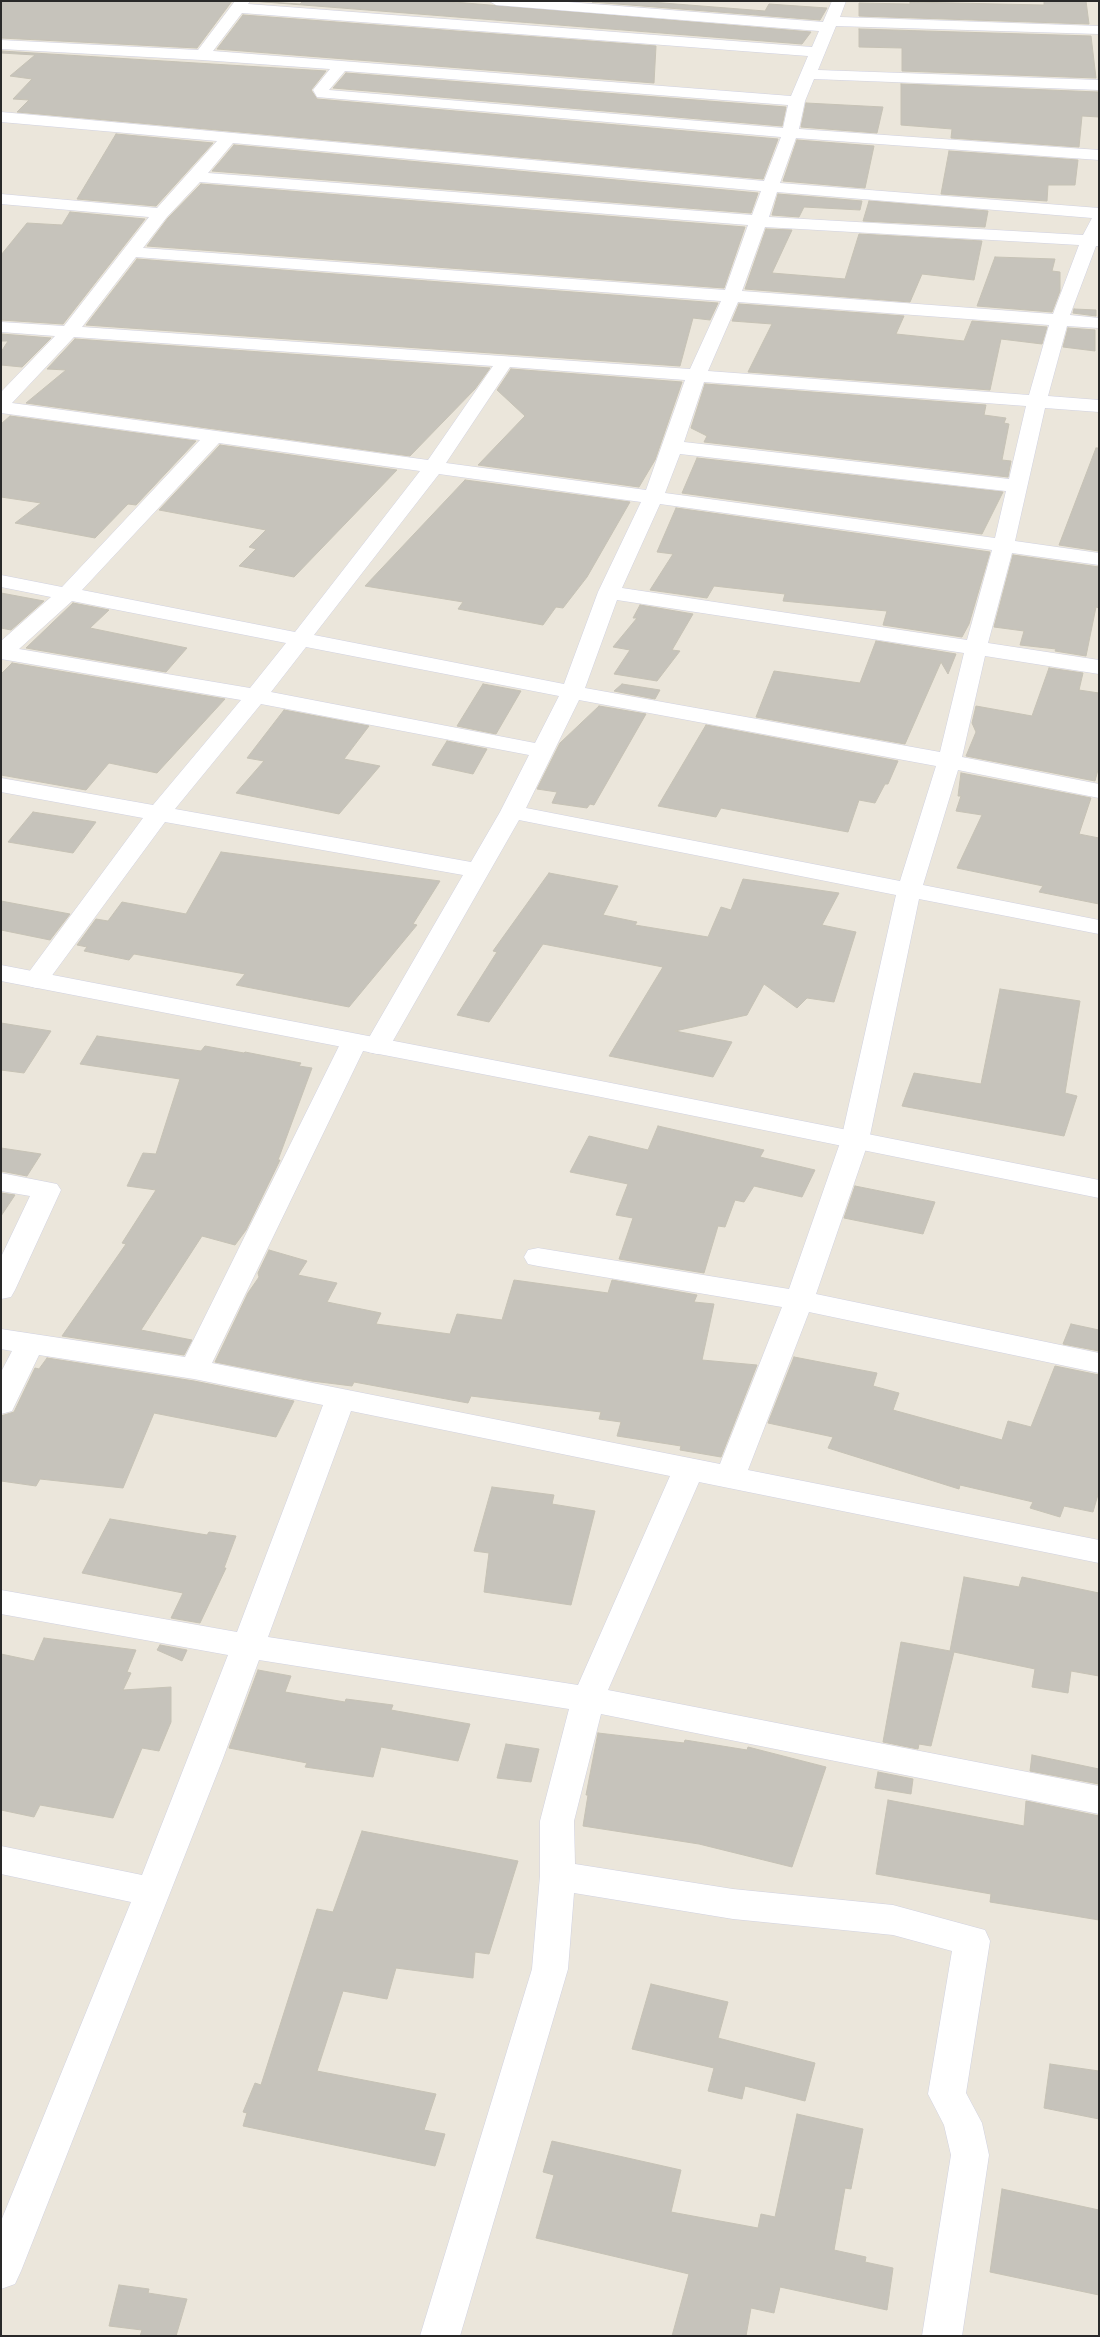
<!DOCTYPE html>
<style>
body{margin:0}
#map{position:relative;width:1100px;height:2337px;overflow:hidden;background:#ebe6db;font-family:Commissioner,sans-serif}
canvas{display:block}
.frame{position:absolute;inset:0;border:2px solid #292929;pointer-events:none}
</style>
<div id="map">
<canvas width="1100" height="2337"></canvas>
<div class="frame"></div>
</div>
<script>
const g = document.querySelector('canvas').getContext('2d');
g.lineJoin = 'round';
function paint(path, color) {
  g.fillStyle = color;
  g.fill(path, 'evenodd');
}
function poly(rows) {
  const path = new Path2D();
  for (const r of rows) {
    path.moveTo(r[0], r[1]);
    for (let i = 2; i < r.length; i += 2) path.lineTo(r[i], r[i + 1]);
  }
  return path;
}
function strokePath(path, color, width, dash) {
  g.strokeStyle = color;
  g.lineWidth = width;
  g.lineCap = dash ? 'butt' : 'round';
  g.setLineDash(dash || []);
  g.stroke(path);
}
const building = poly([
 [1,1,232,1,197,48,1,38,1,1],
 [252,1,300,4,303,1,442,1,811,32,802,44,252,1],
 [638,1,765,11,769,4,827,8,820,20,592,2,638,1],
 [1044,1,1086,1,1089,24,859,16,859,3,910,4,910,2,1044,5,1044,1],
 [243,15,656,46,654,83,217,49,243,15],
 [859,29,1091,36,1096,78,902,71,902,48,859,47,859,29],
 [1,51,326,71,311,90,317,99,778,139,763,179,17,112,29,100,13,99,32,79,10,76,35,55,1,53,1,51],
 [346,73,786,107,782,126,333,88,346,73],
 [901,84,1098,92,1099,117,1082,116,1079,147,951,138,952,129,901,125,901,84],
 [806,103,883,107,877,133,801,127,806,103],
 [116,134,213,143,156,206,77,199,116,134],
 [797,140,874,146,865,188,783,181,797,140],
 [234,145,758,193,751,213,212,171,234,145],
 [949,151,1078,160,1075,185,1048,185,1047,201,941,194,949,151],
 [201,184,745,227,724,288,147,246,168,218,201,184],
 [778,194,862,201,860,210,804,207,799,217,772,215,778,194],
 [869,201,988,211,985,227,863,221,869,201],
 [70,212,145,219,63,324,1,320,1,255,27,223,62,225,70,212],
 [766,229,792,230,772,273,845,279,859,234,982,241,974,280,922,274,910,302,745,289,766,229],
 [995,257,1055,259,1052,271,1060,272,1060,291,1052,312,977,306,995,257],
 [137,259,718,303,710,320,693,318,680,366,86,325,137,259],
 [739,304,904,316,896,334,964,341,972,321,1047,327,1042,344,1001,339,990,390,748,372,772,324,732,321,739,304],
 [1074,309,1096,310,1096,316,1073,313,1074,309],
 [1068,328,1095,330,1095,351,1063,347,1068,328],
 [1,334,51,338,22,367,1,365,1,352,8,341,1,341,1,334],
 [75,339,490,368,475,389,410,456,26,403,66,370,47,369,75,339],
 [511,369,682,382,655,460,639,487,478,465,525,416,497,390,511,369],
 [705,384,986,405,984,415,1006,418,1004,423,1009,424,1002,460,1011,461,1008,477,704,442,707,436,691,428,705,384],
 [10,416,196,441,136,505,128,504,95,538,15,523,41,503,1,497,1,424,10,416],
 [220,445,397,470,294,577,239,566,256,549,249,547,266,530,159,510,220,445],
 [1096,448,1099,448,1099,551,1059,545,1096,448],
 [697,458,1003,492,982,534,682,493,697,458],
 [465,480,630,502,587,577,563,608,556,607,543,625,458,609,463,602,365,586,465,480],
 [676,508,990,552,969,624,962,637,883,625,887,611,783,601,785,594,714,586,707,598,650,590,673,554,657,552,676,508],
 [1013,555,1099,567,1099,608,1096,607,1086,656,1055,651,1056,649,1020,645,1024,631,994,627,1013,555],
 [1,593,44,601,11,630,1,628,1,593],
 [73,603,109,610,90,628,187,648,166,672,26,648,73,603],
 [640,605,693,614,672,650,680,651,657,681,614,674,630,650,613,647,637,618,633,618,640,605],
 [876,641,956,654,948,674,941,662,905,744,756,717,774,671,860,683,876,641],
 [12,663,225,699,157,773,109,763,86,790,1,775,1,674,12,663],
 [1049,668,1083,673,1079,690,1099,693,1099,766,1095,781,966,756,976,732,972,723,976,706,1032,716,1049,668],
 [483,684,521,691,496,734,457,726,483,684],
 [622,684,660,690,655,699,614,691,622,684],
 [599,706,646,714,594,805,590,804,587,808,552,803,557,792,537,789,560,743,599,706],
 [284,710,369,726,344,759,380,766,339,814,236,793,264,761,247,758,284,710],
 [706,725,898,761,888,784,885,784,875,803,859,800,848,832,721,808,716,817,658,806,706,725],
 [447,741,487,749,473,774,432,765,447,741],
 [961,773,1091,798,1079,834,1099,838,1099,904,1039,892,1043,886,957,868,982,815,956,811,961,796,958,796,961,773],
 [33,812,96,822,73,853,8,842,33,812],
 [221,852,440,881,413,924,417,925,349,1007,236,985,245,974,134,954,129,960,84,951,87,947,77,945,96,919,108,921,122,902,186,914,221,852],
 [549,873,618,886,603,915,637,922,635,925,708,937,721,907,731,910,743,879,839,893,822,925,856,932,834,1002,807,998,797,1008,764,984,747,1015,675,1031,732,1042,713,1077,609,1056,663,967,543,944,489,1022,457,1015,497,952,493,951,549,873],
 [1,901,70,914,50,940,1,930,1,901],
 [1000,989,1080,1001,1065,1093,1077,1096,1064,1136,902,1106,914,1073,981,1084,1000,989],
 [1,1023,51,1031,24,1073,1,1070,1,1023],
 [97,1036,201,1051,205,1046,244,1053,245,1052,301,1063,299,1066,312,1068,278,1160,280,1160,246,1230,235,1245,202,1236,141,1330,192,1340,184,1355,62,1336,126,1244,122,1243,156,1190,127,1186,143,1153,156,1154,180,1079,80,1064,97,1036],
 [658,1126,764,1150,760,1157,815,1170,802,1197,754,1186,744,1202,735,1200,725,1227,718,1226,704,1273,619,1259,633,1218,616,1215,628,1184,570,1172,589,1136,648,1150,658,1126],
 [1,1148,41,1154,27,1176,1,1171,1,1148],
 [855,1186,935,1202,923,1234,844,1218,855,1186],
 [1,1193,15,1195,1,1216,1,1193],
 [269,1250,307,1261,298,1275,337,1283,327,1302,381,1313,376,1324,450,1334,457,1314,502,1320,514,1280,608,1293,612,1280,697,1295,694,1302,714,1304,702,1360,757,1365,721,1457,680,1450,681,1446,617,1436,621,1422,599,1419,601,1412,471,1396,468,1403,354,1382,352,1386,312,1381,215,1362,248,1293,259,1277,258,1273,269,1250],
 [1071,1324,1099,1330,1099,1351,1063,1344,1071,1324],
 [794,1357,877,1373,873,1386,899,1393,893,1410,1002,1440,1008,1421,1031,1427,1055,1366,1099,1375,1099,1491,1093,1512,1064,1506,1060,1517,1030,1508,1033,1502,960,1485,959,1489,828,1448,833,1437,768,1423,794,1357],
 [47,1358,194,1381,294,1401,276,1437,154,1413,123,1488,40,1479,36,1486,1,1481,1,1416,14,1412,35,1368,39,1369,47,1358],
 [492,1487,554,1495,552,1504,595,1511,571,1605,484,1592,489,1553,474,1551,492,1487],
 [110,1519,207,1535,209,1532,236,1536,224,1568,226,1568,200,1623,171,1618,183,1593,82,1573,110,1519],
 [964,1577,1019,1587,1022,1577,1099,1593,1099,1676,1071,1671,1068,1693,1032,1687,1035,1669,954,1652,931,1746,919,1744,918,1749,883,1742,901,1642,950,1651,964,1577],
 [44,1638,136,1650,127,1672,131,1673,123,1690,171,1687,171,1722,159,1751,142,1748,113,1818,40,1805,34,1817,1,1810,1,1654,34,1661,44,1638],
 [160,1645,187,1650,182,1661,157,1650,160,1645],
 [258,1670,291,1676,285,1692,345,1702,346,1699,393,1705,391,1710,470,1724,458,1761,381,1747,373,1777,305,1767,307,1763,229,1748,258,1670],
 [598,1733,684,1743,685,1740,747,1750,748,1747,826,1767,792,1867,699,1844,583,1826,588,1795,586,1795,598,1733],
 [506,1744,539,1749,531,1782,497,1778,506,1744],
 [1032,1755,1099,1769,1099,1784,1030,1771,1032,1755],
 [878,1772,913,1779,911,1794,875,1788,878,1772],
 [888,1800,1024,1826,1026,1801,1099,1816,1099,1920,990,1902,991,1894,876,1874,888,1800],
 [362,1831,518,1861,489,1954,475,1952,473,1978,396,1968,387,1999,343,1991,317,2071,436,2094,424,2130,445,2134,435,2166,243,2126,247,2113,243,2112,255,2083,261,2085,317,1909,333,1912,362,1831],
 [651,1984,728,2002,718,2038,815,2063,805,2101,745,2086,742,2099,708,2091,714,2068,632,2049,651,1984],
 [1050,2064,1099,2071,1099,2119,1044,2108,1050,2064],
 [797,2114,863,2129,851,2189,845,2188,834,2250,866,2257,865,2262,893,2268,887,2310,780,2287,774,2313,751,2308,746,2336,672,2336,689,2274,536,2238,554,2175,543,2172,552,2141,681,2170,671,2212,758,2228,761,2214,775,2217,797,2114],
 [1002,2189,1099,2210,1099,2295,990,2272,1002,2189],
 [119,2285,149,2289,148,2293,187,2299,176,2336,140,2336,142,2330,109,2326,119,2285]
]);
const minor = poly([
 [235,1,250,1,248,4,812,47,819,31,496,5,489,1,555,1,823,22,832,1,846,1,840,17,1099,26,1099,34,836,26,818,70,1099,80,1099,90,814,79,805,101,799,129,1099,150,1099,160,796,138,780,183,1099,208,1099,246,1096,246,1070,315,1099,318,1099,328,1067,326,1048,396,1099,400,1099,412,1045,408,1015,541,1099,553,1099,565,1012,553,988,643,1099,660,1099,674,985,656,962,757,1099,784,1099,798,958,770,923,885,1099,920,1099,934,919,899,869,1140,816,1294,1099,1353,1099,1373,809,1312,748,1470,1099,1540,1099,1563,699,1482,608,1690,1099,1786,1099,1814,601,1714,574,1821,575,1864,733,1889,893,1905,985,1930,990,1941,966,2093,982,2123,989,2155,962,2336,922,2336,951,2155,944,2125,928,2094,952,1951,893,1935,733,1919,574,1893,568,1969,460,2336,420,2336,532,1969,540,1876,540,1821,569,1709,259,1660,222,1761,21,2271,15,2284,1,2289,1,2221,131,1902,1,1874,1,1846,142,1875,228,1655,1,1614,1,1590,237,1632,323,1405,194,1379,39,1355,12,1411,1,1414,1,1372,12,1351,1,1349,1,1329,185,1357,341,1042,345,1036,354,1034,363,1036,367,1041,463,875,165,822,45,985,36,988,27,985,23,980,143,818,1,792,1,778,153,805,241,700,1,659,1,641,51,597,1,587,1,575,62,587,200,440,1,413,1,392,55,336,1,332,1,322,64,326,149,217,1,204,1,194,157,208,217,141,1,122,1,112,764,181,781,137,317,97,313,90,330,69,202,60,1,49,1,40,198,50,235,1],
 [242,13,808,56,791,96,213,51,242,13],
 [345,71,788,105,783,128,329,90,345,71],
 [233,143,761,191,752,215,208,173,233,143],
 [200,182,748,225,725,290,143,248,167,217,200,182],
 [777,192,1092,218,1083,235,769,217,777,192],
 [765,227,1079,245,1053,314,742,291,765,227],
 [136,257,721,301,690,369,82,327,136,257],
 [738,302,1049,325,1029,395,708,371,738,302],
 [74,337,493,366,428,460,12,403,74,337],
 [510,367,685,380,646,490,446,463,510,367],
 [704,382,1026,406,1009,479,684,442,704,382],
 [219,443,420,471,295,632,82,590,219,443],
 [680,454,1006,491,995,538,665,493,680,454],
 [439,474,641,502,598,592,564,684,314,635,439,474],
 [660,504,992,550,967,640,622,588,660,504],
 [617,600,964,653,940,752,585,688,617,600],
 [72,601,286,643,250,688,19,649,72,601],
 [306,647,559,696,535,743,271,692,306,647],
 [579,700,936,766,900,881,526,808,579,700],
 [261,704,529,755,500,812,471,862,175,809,261,704],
 [519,820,896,895,841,1140,789,1289,538,1248,528,1250,524,1257,528,1264,538,1266,782,1307,720,1464,212,1363,365,1047,368,1052,377,1054,386,1052,390,1046,519,820],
 [351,1411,670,1476,578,1685,268,1637,351,1411],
 [1,1173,57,1184,61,1190,15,1290,11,1297,1,1299,1,1257,30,1196,1,1191,1,1173]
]);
const tertiary = poly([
 [1,965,596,1080,1099,1180,1099,1198,596,1096,1,981,1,965]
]);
paint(building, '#c6c3bb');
strokePath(building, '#c6c2b5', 1);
strokePath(minor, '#d0d1e1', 1);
strokePath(tertiary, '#d0d1e1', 1);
paint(minor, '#fff');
paint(tertiary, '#fff');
</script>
